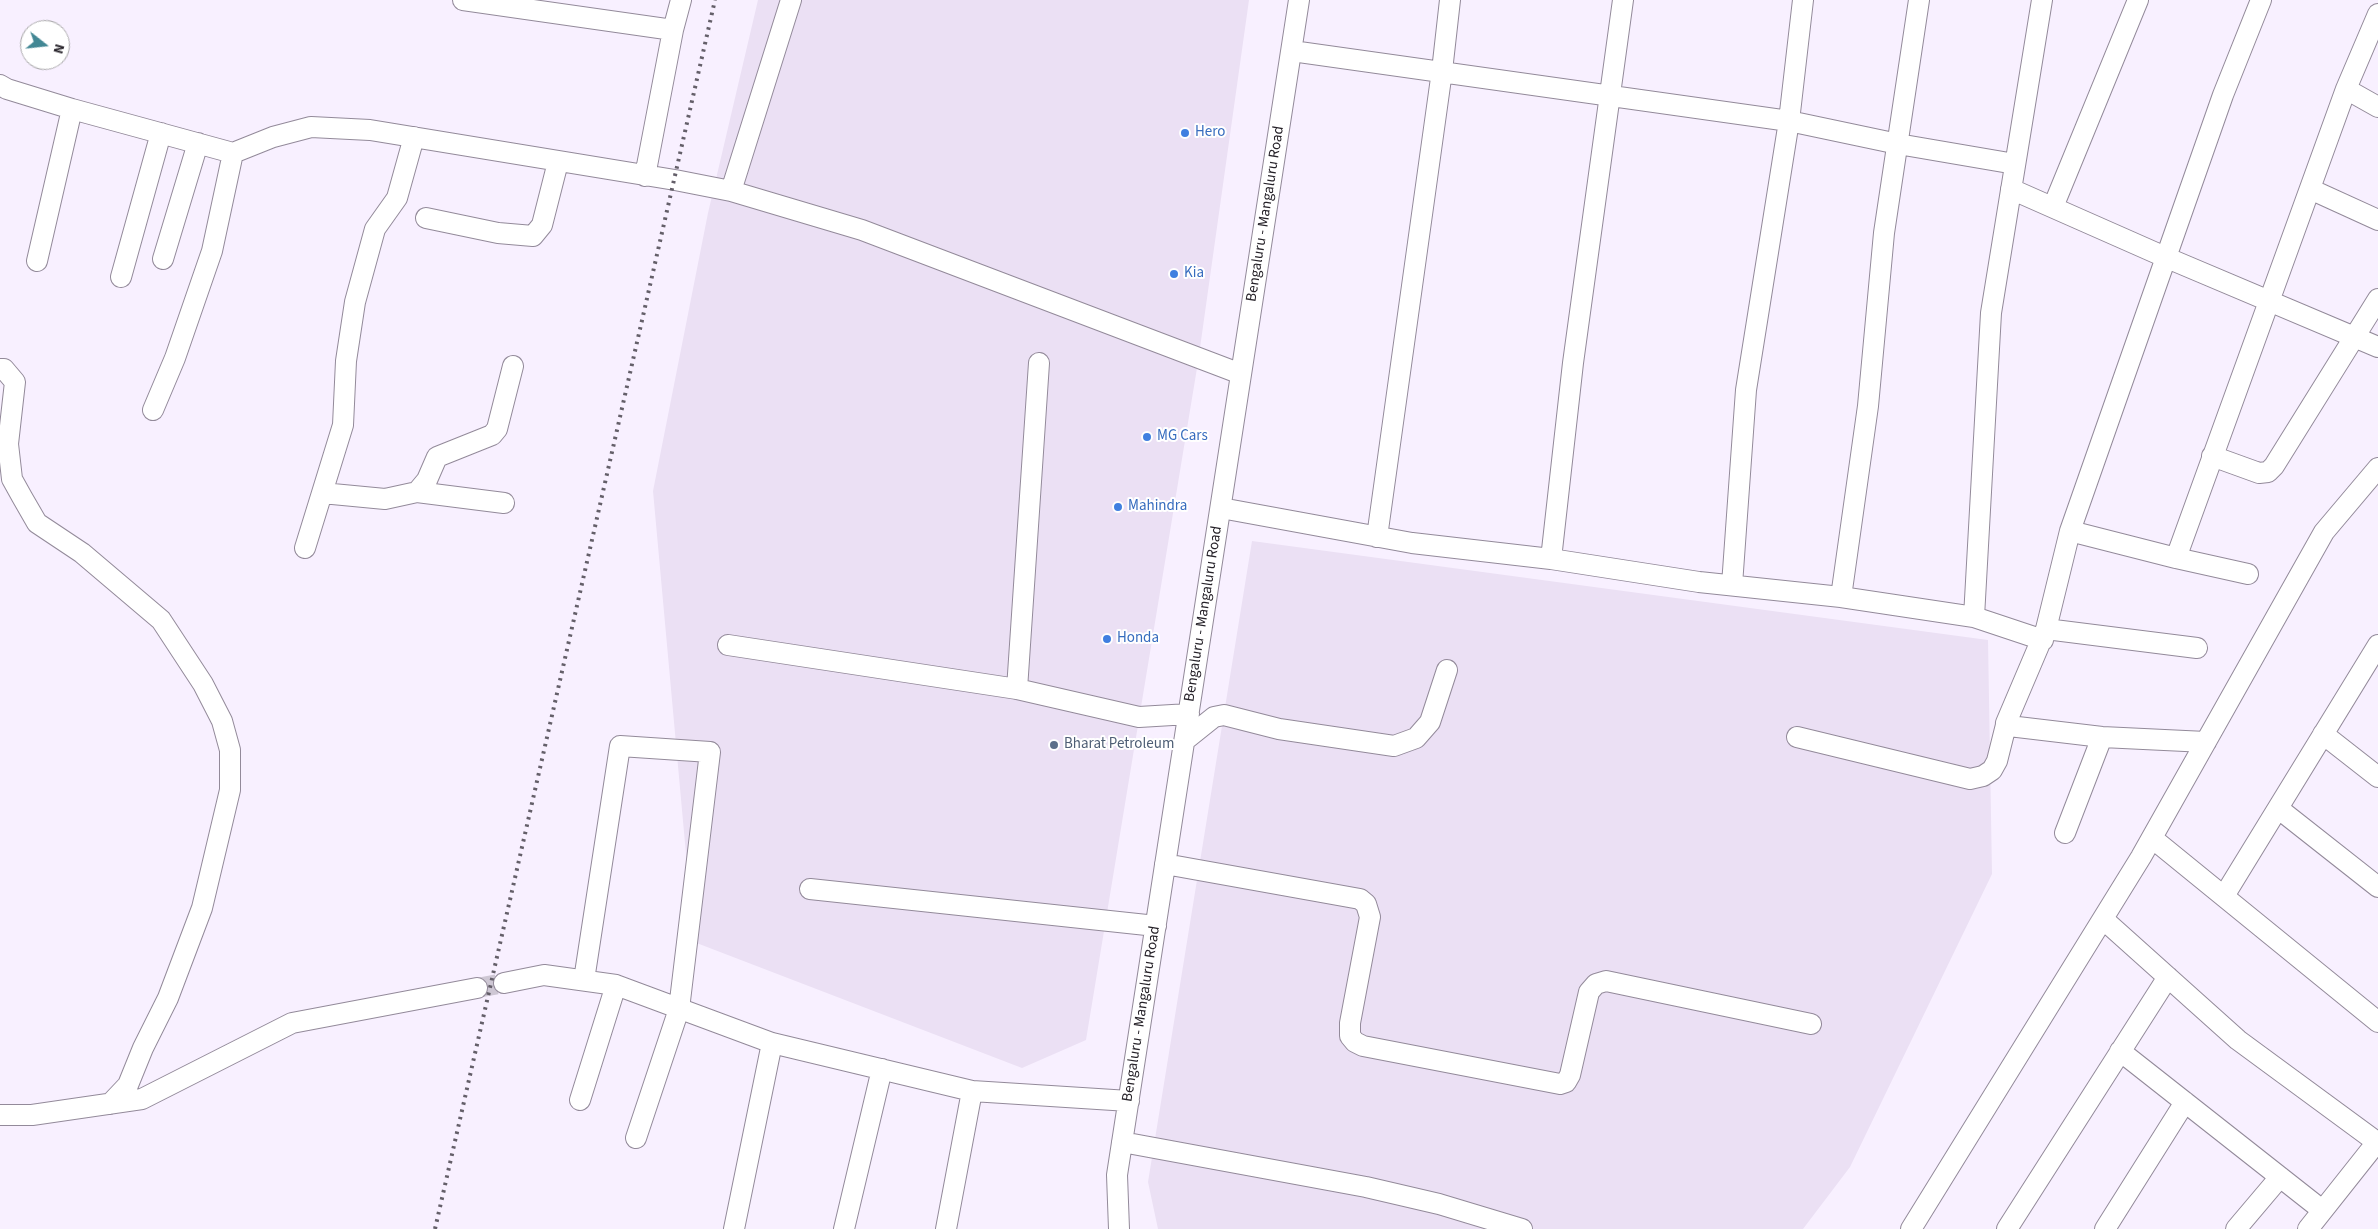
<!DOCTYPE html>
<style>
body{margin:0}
#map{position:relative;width:2378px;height:1229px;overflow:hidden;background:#f8f0ff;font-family:"Source Sans 3",sans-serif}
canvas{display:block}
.north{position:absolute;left:20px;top:20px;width:50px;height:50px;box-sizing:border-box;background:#fff;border:1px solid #a8a7a9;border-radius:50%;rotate:106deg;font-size:14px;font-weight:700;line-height:20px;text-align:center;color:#262229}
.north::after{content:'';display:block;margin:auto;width:18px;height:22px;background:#428794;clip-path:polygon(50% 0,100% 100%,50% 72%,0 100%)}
</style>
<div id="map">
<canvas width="2378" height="1229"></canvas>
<div class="north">N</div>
</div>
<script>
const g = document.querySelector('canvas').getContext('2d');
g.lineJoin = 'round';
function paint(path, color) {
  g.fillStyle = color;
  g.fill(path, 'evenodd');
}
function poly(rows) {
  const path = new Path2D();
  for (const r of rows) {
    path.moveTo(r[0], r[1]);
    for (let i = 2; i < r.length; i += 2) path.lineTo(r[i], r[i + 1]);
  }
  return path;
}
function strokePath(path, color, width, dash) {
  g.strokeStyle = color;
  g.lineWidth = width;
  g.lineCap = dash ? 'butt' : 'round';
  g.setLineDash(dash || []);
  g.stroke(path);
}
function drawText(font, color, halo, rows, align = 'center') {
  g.font = font + ' "Source Sans 3",sans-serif';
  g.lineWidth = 4;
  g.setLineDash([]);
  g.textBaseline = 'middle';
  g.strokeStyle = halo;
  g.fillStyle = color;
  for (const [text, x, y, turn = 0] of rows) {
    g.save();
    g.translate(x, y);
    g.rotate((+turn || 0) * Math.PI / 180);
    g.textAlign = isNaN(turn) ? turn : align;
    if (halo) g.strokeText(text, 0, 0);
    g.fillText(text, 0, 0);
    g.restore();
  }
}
const built = poly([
 [758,0,1249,0,1198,362,1086,1040,1022,1068,694,942,653,491,708,213],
 [1252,541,1988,640,1992,874,1850,1167,1803,1229,1158,1229,1148,1182]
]);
const minorTunnel = poly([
 [477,988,504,983]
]);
const minor = poly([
 [463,0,673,30],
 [1292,51,1789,121,1898,144,2015,164],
 [0,85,7,89,72,109,233,153,273,137,311,127,370,130,675,180,731,191,862,230,1241,374],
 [2346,89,2378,107],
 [645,176,673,30,681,0],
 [2011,189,2165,257,2378,347],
 [2310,189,2378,220],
 [731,191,791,0],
 [2053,207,2138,0],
 [426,218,498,233,533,236,542,225,558,162],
 [163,259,198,143],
 [37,261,72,109],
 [121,277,161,133],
 [0,369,4,369,15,382,8,444,12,479,22,497,37,523,82,553,161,620,203,684,222,721,230,750,230,790,202,908,168,998,143,1048,128,1085,110,1104],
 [153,410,175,358,212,251,233,153],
 [2212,456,2259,473,2268,472,2274,466,2378,299],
 [417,492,427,480,437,457,492,435,497,429,513,366],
 [322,493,385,499,417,492,504,503],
 [1221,508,1412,543,1551,559,1699,582,1841,597,1974,617,1991,313,2042,0],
 [2070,531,2176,558,2248,574],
 [1377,537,1442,71,1450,0],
 [305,548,343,425,346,361,355,302,375,229,397,198,414,137],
 [2176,558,2346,89,2378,14],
 [1551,559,1573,363,1623,0],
 [1732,585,1746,390,1789,121,1803,0],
 [1841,597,1868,406,1884,233,1919,0],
 [1974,617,2043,640],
 [2046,629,2070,531,2223,95,2261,0],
 [728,645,1017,689,1139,717,1189,714],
 [2197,648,2046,629,2006,723,2009,726,2102,737,2206,742],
 [1017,689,1039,363],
 [2323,734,2378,777],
 [1797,737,1970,779,1983,776,1992,770,1997,761,2006,725],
 [1184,741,1214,717,1224,715,1279,729,1394,746,1416,738,1430,722,1447,670],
 [2279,809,2378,887],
 [2065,833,2102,737],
 [2152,838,2378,1022],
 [1165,864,1360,899,1366,904,1370,917,1350,1023,1350,1036,1355,1042,1363,1046,1560,1084,1566,1082,1570,1075,1589,992,1596,984,1606,981,1811,1024],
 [810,889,1156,926],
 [2224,896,2378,645],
 [2103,919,2238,1040,2378,1143],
 [584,980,620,746,710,752,679,1009,636,1138],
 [504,983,544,975,616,985,772,1043,972,1091,1129,1101],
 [2120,1051,2322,1210],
 [580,1100,616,985],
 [0,1115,32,1115,142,1099,292,1023,477,988],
 [1122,1142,1366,1187,1439,1204,1522,1229],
 [734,1229,772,1043],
 [844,1229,882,1069],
 [946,1229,972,1091],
 [1119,1229,1117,1175,1299,0],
 [1911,1229,2141,857,2324,532,2378,468],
 [2007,1229,2168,977],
 [2105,1229,2185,1102],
 [2236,1229,2280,1177],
 [2308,1229,2377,1142]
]);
const rail = poly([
 [435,1229,715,0]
]);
const markers = [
 [1185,133,5,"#3f7fe0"],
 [1174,274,5,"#3f7fe0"],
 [1147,437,5,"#3f7fe0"],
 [1118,507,5,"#3f7fe0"],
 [1107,639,5,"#3f7fe0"],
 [1054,745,5,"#5c6f8a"]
];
const shopNames = [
 ["Hero",1195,133],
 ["Kia",1184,274],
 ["MG Cars",1157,437],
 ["Mahindra",1128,507],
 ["Honda",1117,639]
];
const streetNames = [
 ["Bengaluru - Mangaluru Road",1266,214,-81],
 ["Bengaluru - Mangaluru Road",1204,614,-81],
 ["Bengaluru - Mangaluru Road",1142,1014,-81]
];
const serviceNames = [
 ["Bharat Petroleum",1064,745]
];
paint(built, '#ebe0f4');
strokePath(minorTunnel, '#cec7d4', 20, [20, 10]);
strokePath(minor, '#938a9a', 22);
strokePath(minor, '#fff', 20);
strokePath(rail, '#645f69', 4, [2.5, 5]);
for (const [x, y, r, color] of markers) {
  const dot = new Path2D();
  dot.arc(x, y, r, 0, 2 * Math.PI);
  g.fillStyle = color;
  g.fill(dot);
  strokePath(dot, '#fff', 2);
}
drawText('15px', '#366cbe', '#fff', shopNames, 'left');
drawText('15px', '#262229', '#fff', streetNames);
drawText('15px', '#4e5e75', '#fff', serviceNames, 'left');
</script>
